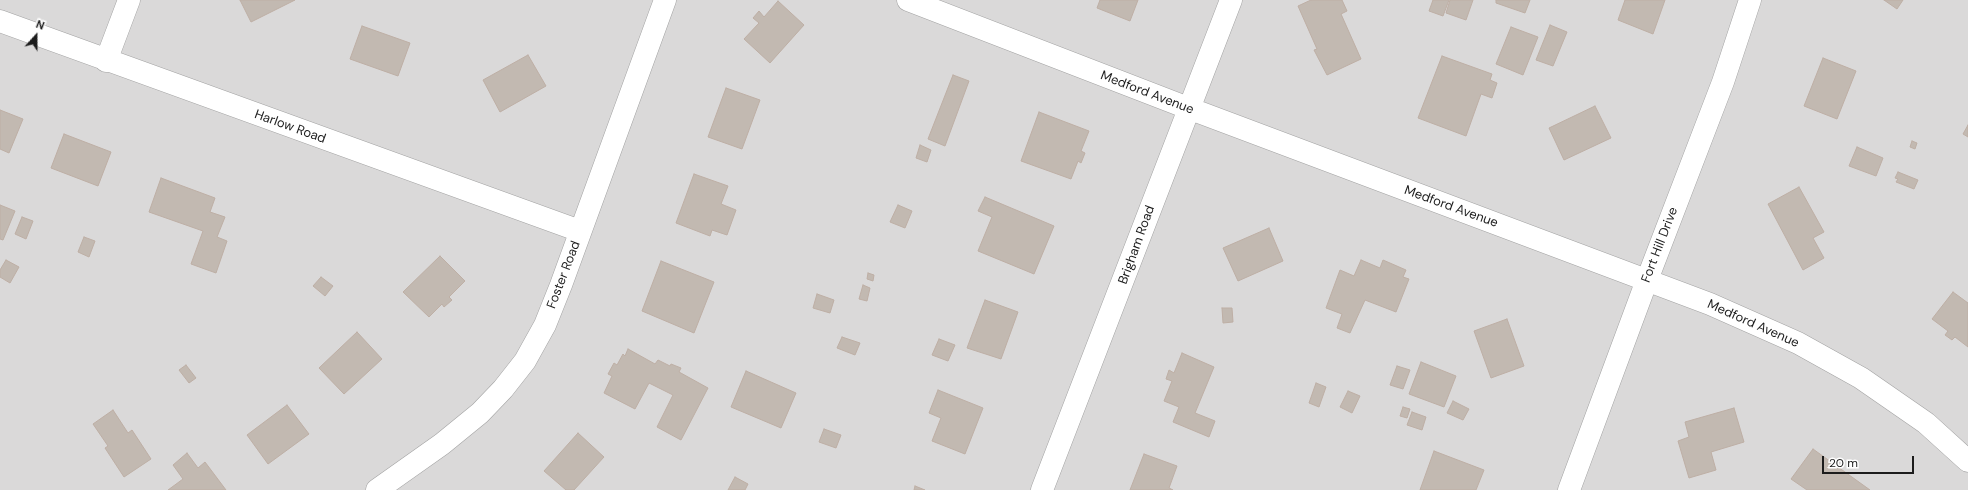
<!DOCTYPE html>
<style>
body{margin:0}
#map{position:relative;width:1968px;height:490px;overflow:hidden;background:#ede9e2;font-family:"DM Sans",sans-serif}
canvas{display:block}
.north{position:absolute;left:16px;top:16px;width:40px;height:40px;-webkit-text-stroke:3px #fff;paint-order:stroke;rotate:21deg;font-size:11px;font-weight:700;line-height:16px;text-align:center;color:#1c1c1c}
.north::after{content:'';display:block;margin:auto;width:14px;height:18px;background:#1c1c1c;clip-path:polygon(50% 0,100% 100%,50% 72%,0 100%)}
.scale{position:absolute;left:1822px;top:456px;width:92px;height:18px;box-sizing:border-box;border:2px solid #1c1c1c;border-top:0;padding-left:5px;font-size:12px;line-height:14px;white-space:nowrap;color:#1c1c1c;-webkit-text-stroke:3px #fff;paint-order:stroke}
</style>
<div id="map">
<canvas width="1968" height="490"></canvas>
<div class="north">N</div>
<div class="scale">20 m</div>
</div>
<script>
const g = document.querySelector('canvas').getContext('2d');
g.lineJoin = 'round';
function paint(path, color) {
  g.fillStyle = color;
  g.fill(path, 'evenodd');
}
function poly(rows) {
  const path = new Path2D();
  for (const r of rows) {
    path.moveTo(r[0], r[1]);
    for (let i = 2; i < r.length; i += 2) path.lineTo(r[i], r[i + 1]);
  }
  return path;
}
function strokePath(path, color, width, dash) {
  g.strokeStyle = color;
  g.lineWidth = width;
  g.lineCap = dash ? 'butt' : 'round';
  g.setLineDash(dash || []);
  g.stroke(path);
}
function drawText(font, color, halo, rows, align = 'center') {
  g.font = font + ' "DM Sans",sans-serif';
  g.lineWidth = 3.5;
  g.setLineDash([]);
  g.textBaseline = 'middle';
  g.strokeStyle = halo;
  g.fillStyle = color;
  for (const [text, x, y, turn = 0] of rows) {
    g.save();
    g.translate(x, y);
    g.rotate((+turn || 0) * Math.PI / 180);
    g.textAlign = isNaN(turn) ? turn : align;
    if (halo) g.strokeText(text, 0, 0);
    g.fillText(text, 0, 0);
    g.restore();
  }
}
const residential = poly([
 [0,0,1968,0,1968,490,0,490]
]);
const building = poly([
 [240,0,295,0,251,22,240,0],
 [1100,0,1138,0,1130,21,1097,8,1100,0],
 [1311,0,1342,0,1347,11,1341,14,1361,59,1327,75,1314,50,1317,49,1298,6,1311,0],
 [1433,0,1449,0,1443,16,1429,11,1433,0],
 [1450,0,1473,0,1466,20,1446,13,1450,0],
 [1496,0,1530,0,1525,13,1496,3,1496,0],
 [1625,0,1665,0,1653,34,1618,20,1625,0],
 [1884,0,1903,0,1897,9,1884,0],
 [778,1,804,25,770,63,744,39,759,23,753,18,759,11,764,17,778,1],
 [1550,25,1567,32,1553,66,1536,60,1550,25],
 [362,26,410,43,398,76,350,59,362,26],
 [1511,27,1538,37,1523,75,1496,64,1511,27],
 [528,55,546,86,500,112,483,80,528,55],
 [1442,56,1492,74,1490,80,1497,83,1492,98,1481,94,1466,136,1418,118,1442,56],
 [1823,58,1856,71,1837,119,1804,106,1823,58],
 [953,75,969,81,945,146,928,139,953,75],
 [726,88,760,100,742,149,708,137,726,88],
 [1595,106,1611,138,1564,160,1549,128,1595,106],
 [0,110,23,119,9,153,0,149,0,110],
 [1039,112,1089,131,1081,151,1085,153,1081,163,1078,161,1071,179,1021,161,1039,112],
 [1968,125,1968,137,1963,134,1968,125],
 [64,134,111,152,98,186,51,168,64,134],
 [1912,141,1917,143,1915,149,1910,147,1912,141],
 [920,145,931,150,927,162,916,158,920,145],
 [1857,147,1883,158,1876,176,1849,166,1857,147],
 [1898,172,1918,180,1914,189,1896,182,1898,179,1895,178,1898,172],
 [694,174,728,186,721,204,736,210,727,235,712,230,710,236,676,223,694,174],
 [161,178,215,198,210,212,225,217,217,237,227,241,216,273,191,264,203,231,149,212,161,178],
 [1799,187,1824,232,1813,238,1824,258,1803,270,1768,204,1799,187],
 [985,197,1054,226,1034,274,978,251,992,217,978,211,985,197],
 [0,205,15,211,3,240,0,239,0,205],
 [898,205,912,211,905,228,890,222,898,205],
 [22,217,33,221,26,239,15,234,22,217],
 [1269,228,1283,261,1238,281,1223,248,1269,228],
 [84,237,95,241,89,257,78,252,84,237],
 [440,256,465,281,449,297,452,300,444,307,442,304,429,317,403,292,440,256],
 [6,260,19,267,10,283,0,277,0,270,6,260],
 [1361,260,1380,268,1383,260,1406,270,1403,277,1409,279,1396,312,1365,300,1350,333,1337,328,1342,314,1326,308,1340,270,1354,276,1361,260],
 [661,261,714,282,694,333,642,311,661,261],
 [868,273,874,275,873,281,867,279,868,273],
 [321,277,333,286,325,296,313,286,321,277],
 [863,285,870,288,867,301,859,299,863,285],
 [1953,292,1968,303,1968,347,1955,337,1952,340,1945,335,1948,331,1932,319,1953,292],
 [817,294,834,300,830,313,813,308,817,294],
 [985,300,1018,312,1001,359,967,348,985,300],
 [1222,308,1232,308,1233,322,1223,323,1222,308],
 [1507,319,1524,366,1491,378,1474,331,1507,319],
 [357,332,382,359,344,394,319,368,357,332],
 [842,337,860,343,855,355,837,348,842,337],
 [939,339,955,345,948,361,932,355,939,339],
 [628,349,655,364,658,360,670,366,671,364,681,368,679,372,708,388,681,440,657,427,673,395,649,383,635,409,604,393,612,376,608,374,614,363,617,365,623,354,625,356,628,349],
 [1182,353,1214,367,1195,413,1215,421,1209,437,1173,422,1179,407,1164,401,1172,381,1166,379,1169,370,1174,373,1182,353],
 [1421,362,1456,376,1444,407,1409,394,1421,362],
 [186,365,196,378,189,383,179,370,186,365],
 [1397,366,1410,370,1403,389,1390,385,1397,366],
 [746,371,796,393,781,428,731,407,746,371],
 [1316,383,1326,387,1319,407,1309,403,1316,383],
 [938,390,983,408,965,454,932,441,941,418,929,413,938,390],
 [1348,391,1360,396,1352,413,1340,407,1348,391],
 [1453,401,1469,409,1463,420,1447,413,1453,401],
 [287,405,309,434,268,464,247,435,287,405],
 [1403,407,1410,409,1407,418,1400,416,1403,407],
 [1734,408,1744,442,1711,452,1716,470,1689,478,1678,441,1689,437,1685,422,1734,408],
 [113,410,128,433,132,430,151,459,124,477,105,448,108,446,93,424,113,410],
 [1412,412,1426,417,1422,430,1407,425,1412,412],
 [824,429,841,435,836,448,819,442,824,429],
 [578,433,604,457,574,490,566,490,544,471,578,433],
 [1813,449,1870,490,1807,490,1791,479,1813,449],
 [1434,451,1484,470,1476,490,1420,490,1434,451],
 [187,453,198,468,205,462,226,490,168,490,183,479,173,465,187,453],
 [1144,454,1177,466,1169,488,1173,490,1130,490,1144,454],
 [735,477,748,484,745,490,728,490,735,477],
 [915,486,925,490,914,490,915,486]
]);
const minor = poly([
 [908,0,1188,108,1710,304,1798,343,1861,378,1926,423,1968,461],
 [0,21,580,231],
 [106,61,129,0],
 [377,490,442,444,480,413,503,389,525,361,545,325,561,285,665,0],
 [1042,490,1231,0],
 [1569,490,1647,280,1723,82,1750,0]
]);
const streetNames = [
 ["Medford Avenue",1147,93,21],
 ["Harlow Road",290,127,20],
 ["Medford Avenue",1451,207,20],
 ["Brigham Road",1137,245,-70],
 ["Fort Hill Drive",1660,245,-69],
 ["Foster Road",564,275,-69],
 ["Medford Avenue",1753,324,24]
];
paint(residential, '#dad9d9');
paint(building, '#c2b9b1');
strokePath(building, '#beafa5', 1);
strokePath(minor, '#a3a3a3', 23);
strokePath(minor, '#fff', 22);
drawText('13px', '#1c1c1c', '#fff', streetNames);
</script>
